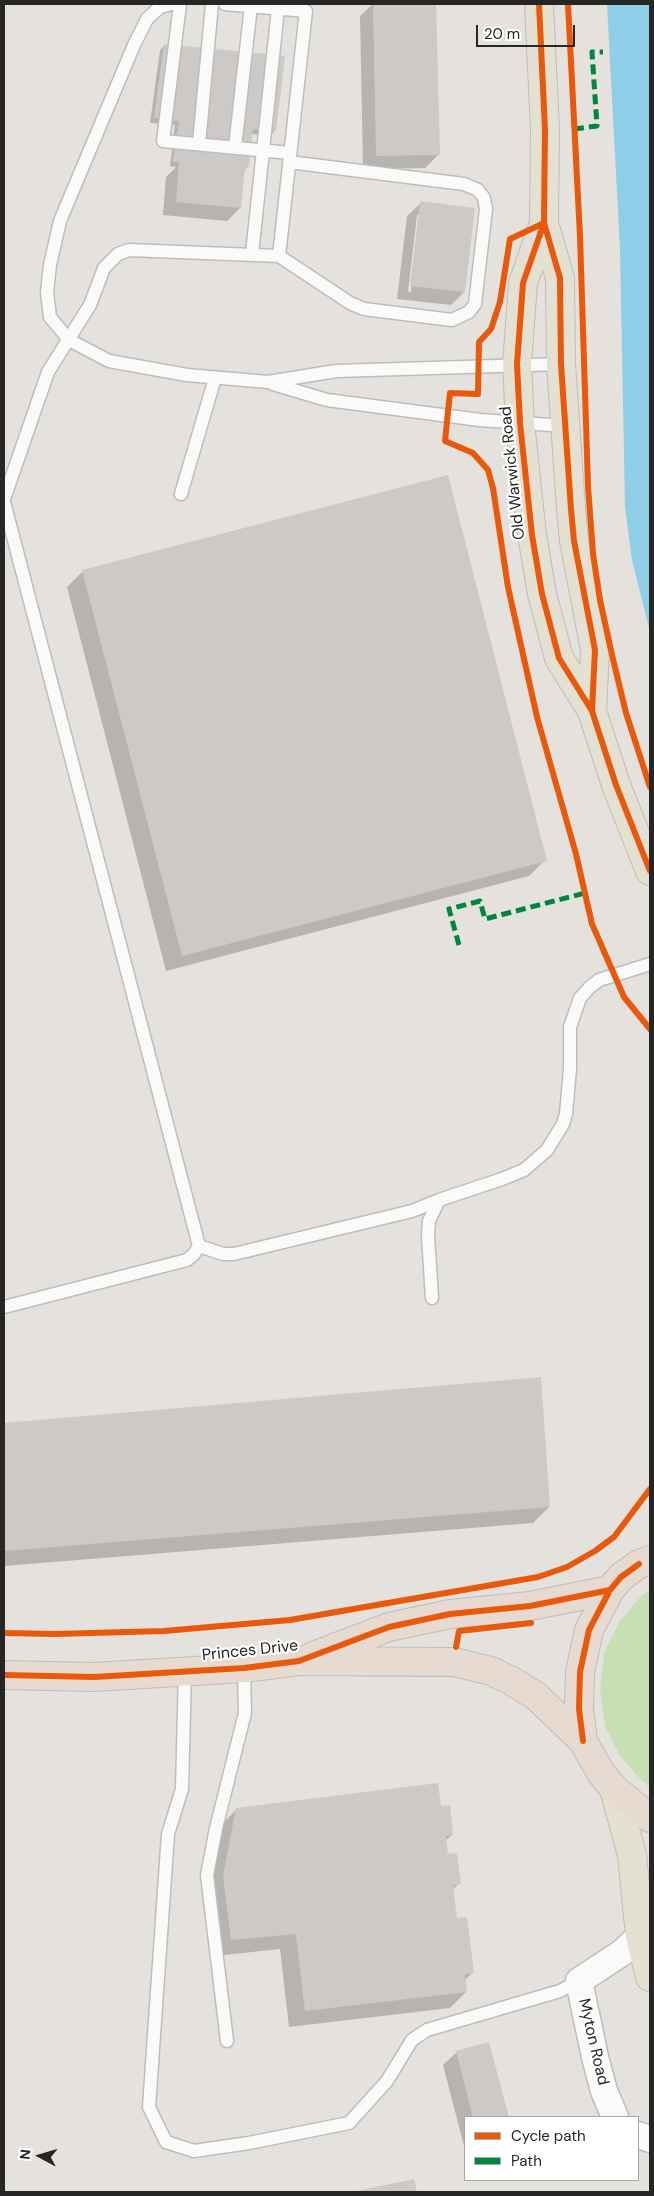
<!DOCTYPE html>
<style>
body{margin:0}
#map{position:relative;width:654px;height:2196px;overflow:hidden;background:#e5e1dc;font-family:"DM Sans",sans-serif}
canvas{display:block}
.frame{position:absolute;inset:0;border:5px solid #262626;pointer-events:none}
.legend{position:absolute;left:464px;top:2116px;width:175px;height:65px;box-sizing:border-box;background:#fff;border:1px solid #a8a8a8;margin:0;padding:6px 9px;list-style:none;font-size:15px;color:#262626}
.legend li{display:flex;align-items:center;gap:10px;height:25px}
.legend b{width:25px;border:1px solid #a8a8a8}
.north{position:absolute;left:15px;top:2131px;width:50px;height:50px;-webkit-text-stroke:4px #fff;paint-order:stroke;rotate:276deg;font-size:14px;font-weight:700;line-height:20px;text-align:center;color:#262626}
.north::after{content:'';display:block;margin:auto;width:18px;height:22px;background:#262626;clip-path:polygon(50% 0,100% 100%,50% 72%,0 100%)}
.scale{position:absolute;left:476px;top:25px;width:99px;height:22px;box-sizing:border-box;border:2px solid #262626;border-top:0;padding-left:6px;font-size:15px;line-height:18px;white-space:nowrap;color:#262626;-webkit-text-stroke:4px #fff;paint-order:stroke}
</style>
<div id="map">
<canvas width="654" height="2196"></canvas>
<div class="frame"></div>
<ul class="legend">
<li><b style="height:6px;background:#e8590c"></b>Cycle path</li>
<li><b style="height:6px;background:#00873e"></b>Path</li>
</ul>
<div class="north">N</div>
<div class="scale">20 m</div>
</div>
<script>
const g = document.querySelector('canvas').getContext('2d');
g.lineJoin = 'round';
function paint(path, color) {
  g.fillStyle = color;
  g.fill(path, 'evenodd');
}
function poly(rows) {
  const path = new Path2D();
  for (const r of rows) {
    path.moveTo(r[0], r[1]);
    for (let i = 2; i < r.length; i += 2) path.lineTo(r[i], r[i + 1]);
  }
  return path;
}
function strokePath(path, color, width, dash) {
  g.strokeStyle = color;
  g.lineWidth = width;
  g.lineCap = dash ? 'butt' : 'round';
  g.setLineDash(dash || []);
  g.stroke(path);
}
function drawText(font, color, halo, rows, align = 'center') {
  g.font = font + ' "DM Sans",sans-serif';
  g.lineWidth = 4.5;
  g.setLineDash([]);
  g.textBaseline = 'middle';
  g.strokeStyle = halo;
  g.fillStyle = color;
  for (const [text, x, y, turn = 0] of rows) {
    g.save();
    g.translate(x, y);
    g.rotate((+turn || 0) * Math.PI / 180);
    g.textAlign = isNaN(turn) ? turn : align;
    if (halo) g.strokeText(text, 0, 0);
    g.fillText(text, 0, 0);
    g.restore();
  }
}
const green = poly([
 [650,1590,650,1786,642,1781,620,1756,605,1726,600,1690,604,1654,619,1622,642,1595]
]);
const water = poly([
 [607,4,650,4,650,632,632,560,625,507,620,249]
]);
const shadow = poly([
 [373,4,435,4,439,154,425,168,363,169,360,16],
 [164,46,275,130,271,135,251,134,248,167,244,170,240,208,227,221,163,215,166,177,176,167,170,166,175,125,150,123,160,50],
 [421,203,464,292,451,305,397,299,407,216],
 [417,215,420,215,411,292,408,292],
 [83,571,545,860,529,876,166,971,67,587],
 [540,1378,549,1507,533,1523,4,1566,4,1424],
 [440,1807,452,1835,445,1841,447,1855,459,1883,453,1890,456,1919,472,1973,465,1980,466,1992,450,2008,289,2027,280,1949,215,1956,208,1894,221,1825,237,1809],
 [488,2044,507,2117,465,2117,465,2150,443,2065,457,2052],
 [413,2181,416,2192,358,2192]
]);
const building = poly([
 [373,4,436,4,440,155,376,156],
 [164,44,285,56,276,131,253,129,249,167,245,167,241,208,176,202,179,162,173,162,179,121,154,118],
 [420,201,475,208,465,292,410,286],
 [448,475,547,861,182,956,82,570],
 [541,1377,550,1507,4,1551,4,1423],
 [438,1783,441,1806,450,1805,453,1835,446,1836,448,1854,457,1853,461,1884,453,1885,457,1918,467,1917,474,1973,465,1974,467,1992,305,2011,296,1934,231,1940,223,1877,236,1808],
 [489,2042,509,2117,473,2117,456,2051],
 [414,2179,417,2192,356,2192,356,2191]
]);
const lane = poly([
 [172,4,160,7,147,19,134,45,60,221,50,265,47,293,50,317,69,340,109,361,187,375,268,382,336,371,561,364],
 [180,4,163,141,290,153],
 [225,4,306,11,279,256],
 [199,144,212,4],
 [235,147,251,6],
 [252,254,278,9],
 [273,384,327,400,480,420,565,426],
 [181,494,215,378],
 [4,499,48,372,90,305,104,268,118,254,129,250,279,256,350,303,364,309,452,320,469,312,475,304,486,209,484,198,478,190,464,184,448,182,289,162],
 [4,502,199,1246,194,1254,187,1260,4,1307],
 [199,1246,223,1254,234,1254,412,1211,439,1200],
 [432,1298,428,1236,429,1221,439,1200,502,1179,524,1170,547,1150,563,1124,566,1114,570,1069,570,1027,580,998,589,988,599,980,650,964],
 [185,1671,182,1789,168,1834,149,2107,166,2142,194,2151,249,2143,349,2123,387,2081,412,2040,427,2030,560,1991,579,1981],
 [227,2041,207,1875,216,1828,245,1713,244,1668]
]);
const street = poly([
 [615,2117,604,2091,595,2057,579,1981,623,1952,640,1936],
 [638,2135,650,2139]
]);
const primary = poly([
 [539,4,545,130,544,223,560,278,561,364,571,509,574,541,595,650,592,711],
 [544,223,523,283,517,364,520,423,532,535,542,594,559,658,592,711,616,785,650,871],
 [614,1789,632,1855,640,1936,650,1977]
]);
const highway = poly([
 [650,1560,639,1564,621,1577,610,1590,589,1630,580,1672,579,1709,583,1741,601,1773,614,1789,650,1818],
 [313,1656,389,1627,450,1614,530,1606,610,1590],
 [4,1675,94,1677,244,1668,299,1661,454,1662,491,1671,510,1680,536,1696,583,1741]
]);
const quiet = poly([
 [574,129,597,126,592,52,603,52],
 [459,945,449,909,480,901,485,919,585,893]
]);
const cycleway = poly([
 [539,4,545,130,544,223,560,278,561,364,571,509,574,541,595,650,592,711],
 [568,4,580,236,588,486,593,554,600,600,612,655,626,713,650,787],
 [544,223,510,239,500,302,491,329,479,342,478,394,450,393,445,441,473,453,488,470,493,488,508,587,537,717,576,854,592,924,624,997,650,1029],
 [544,223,523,283,517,364,520,423,532,535,542,594,559,658,592,711,616,785,650,871],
 [4,1633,54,1634,164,1631,290,1620,538,1577,567,1567,595,1551,614,1537,650,1489],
 [456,1647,459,1631,531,1623],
 [4,1675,94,1677,244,1668,299,1661,389,1627,450,1614,530,1606,610,1590],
 [583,1741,579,1709,580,1672,589,1630,610,1590,621,1577,639,1564]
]);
const streetNames = [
 ["Old Warwick Road",513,473,-96],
 ["Princes Drive",250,1651,-6],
 ["Myton Road",593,2042,77]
];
paint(green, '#c6e0b4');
paint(water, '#8fcee7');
paint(shadow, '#0003');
paint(building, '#ccc9c6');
strokePath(lane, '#bebdbe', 15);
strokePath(street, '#bebdbe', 29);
strokePath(primary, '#bebdbb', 30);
strokePath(highway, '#bebdbb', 30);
strokePath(lane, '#fbfafa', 12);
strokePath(street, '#fbfafa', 26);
strokePath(primary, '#e4e0d2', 28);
strokePath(highway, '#e7dbd1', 28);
strokePath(quiet, '#00873e', 5, [10, 5]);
strokePath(cycleway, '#e8590c', 6);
drawText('16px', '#262626', '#fff', streetNames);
</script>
